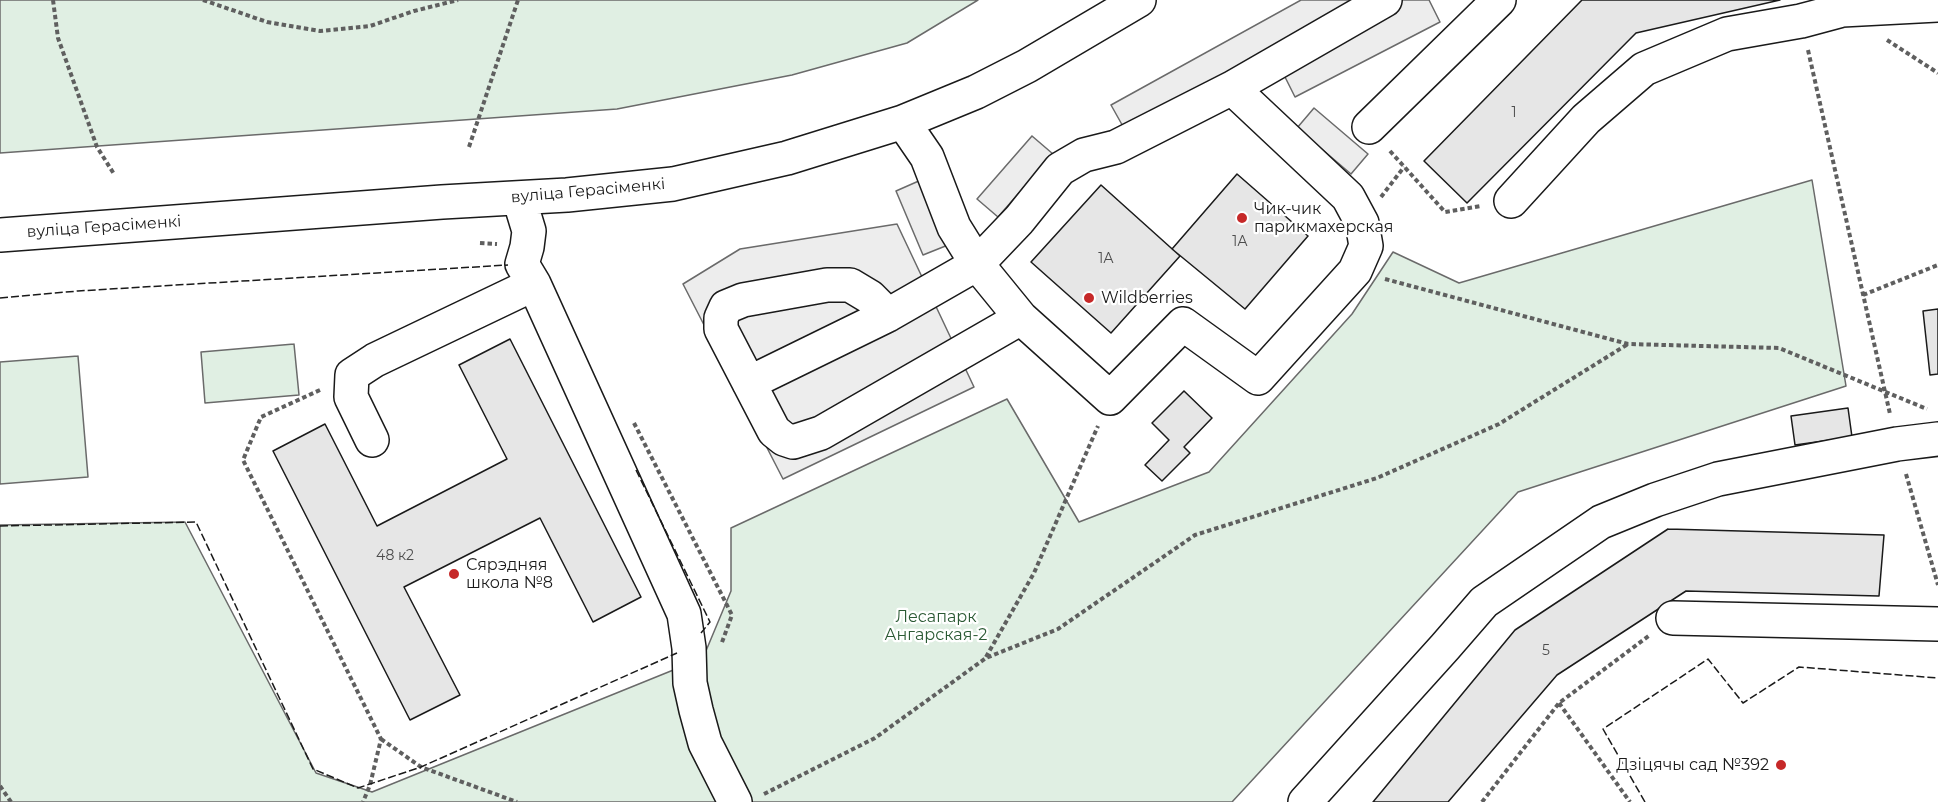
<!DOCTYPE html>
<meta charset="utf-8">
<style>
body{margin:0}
canvas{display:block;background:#fff}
</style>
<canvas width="1938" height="802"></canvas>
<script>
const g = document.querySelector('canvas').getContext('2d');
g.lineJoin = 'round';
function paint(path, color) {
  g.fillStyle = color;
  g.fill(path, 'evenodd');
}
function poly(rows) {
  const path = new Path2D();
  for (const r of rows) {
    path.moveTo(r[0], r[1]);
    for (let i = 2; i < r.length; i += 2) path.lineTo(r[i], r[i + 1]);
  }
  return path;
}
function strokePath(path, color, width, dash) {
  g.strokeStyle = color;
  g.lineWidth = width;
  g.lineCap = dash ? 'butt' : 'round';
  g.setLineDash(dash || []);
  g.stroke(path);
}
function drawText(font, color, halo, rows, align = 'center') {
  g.font = font + ' Montserrat,sans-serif';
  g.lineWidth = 4.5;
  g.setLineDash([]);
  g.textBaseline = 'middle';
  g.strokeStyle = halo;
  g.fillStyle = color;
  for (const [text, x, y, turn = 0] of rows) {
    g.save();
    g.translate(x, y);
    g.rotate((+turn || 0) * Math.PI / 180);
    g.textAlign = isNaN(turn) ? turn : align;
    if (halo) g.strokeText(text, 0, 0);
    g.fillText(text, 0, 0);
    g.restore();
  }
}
const green = poly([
 [0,0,978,0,907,43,792,75,617,109,0,153,0,0],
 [1812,180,1846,386,1518,492,1232,802,0,802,0,525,185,522,316,773,372,792,703,658,731,591,731,528,1007,399,1079,522,1209,472,1352,314,1393,252,1459,283,1812,180],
 [294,344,299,395,205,403,201,352,294,344],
 [78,356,88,477,0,484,0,362,78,356]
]);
const parking = poly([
 [1301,0,1429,0,1440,22,1295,97,1272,51,1125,130,1111,105,1301,0],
 [1314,108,1368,154,1351,174,1297,128,1314,108],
 [1032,136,1053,154,998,217,977,199,1032,136],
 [921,180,948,245,923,255,896,191,921,180],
 [897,224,974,387,783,479,683,284,740,249,897,224]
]);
const building = poly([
 [1582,0,1780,0,1636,33,1467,203,1424,161,1582,0],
 [1237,174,1308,236,1245,309,1172,249,1237,174],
 [1101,185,1180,256,1111,333,1031,262,1101,185],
 [1938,309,1938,374,1930,375,1923,311,1938,309],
 [510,339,641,597,593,622,540,518,404,587,460,695,410,720,273,451,325,424,377,526,507,459,459,365,510,339],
 [1184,391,1212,418,1184,447,1190,453,1162,481,1145,465,1169,440,1152,423,1184,391],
 [1848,408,1852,437,1795,445,1791,416,1848,408],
 [1668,529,1884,535,1879,596,1686,591,1557,675,1448,802,1373,802,1515,630,1668,529]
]);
const path = poly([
 [53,0,58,38,97,147,114,174],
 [203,0,267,22,320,31,370,26,414,11,458,0],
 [1887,40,1938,73],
 [1808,50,1890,414],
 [469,147,518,0],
 [1390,151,1445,212,1481,206],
 [1381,197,1404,167],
 [480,243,497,244],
 [1385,279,1628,344,1779,348,1927,409],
 [1863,295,1938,265],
 [320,390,261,417,243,460,381,739,370,785,363,802],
 [634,423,732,615,721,645],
 [1906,474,1938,585],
 [986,657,1034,573,1098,426],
 [1559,703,1630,802],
 [381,739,421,767,517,802],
 [0,786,11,802],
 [764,794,875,738,986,658,1058,629,1195,535,1377,478,1499,424,1628,344],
 [1482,802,1559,703,1650,635]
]);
const minor = poly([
 [1232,88,1385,0],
 [1369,127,1499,0],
 [519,198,529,231,527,247,522,264,534,284,684,614,689,648,690,683,696,710,705,743,735,802],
 [1511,201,1586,119,1644,69,1727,34,1801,21,1842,10,1938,5],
 [0,235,442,202,567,195,673,184,787,158,903,122,976,92,1027,66,1139,0],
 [888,315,870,297,850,285,827,285,743,300,726,307,721,318,721,329,774,431,784,439,793,442,821,433,1021,318],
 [749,383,888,315,977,264,1019,220,1060,169,1084,155,1116,147,1232,88,1348,197,1362,223,1366,246,1355,271,1258,378,1183,324,1110,398,1021,318,977,264,954,227,927,157,903,122],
 [372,440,351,397,352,375,375,360,534,284],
 [1673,618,1938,624],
 [1305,802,1445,647,1484,602,1601,522,1655,500,1718,479,1897,444,1938,439]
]);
const fence = poly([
 [0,298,78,291,508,265],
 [636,470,710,622,701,633],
 [0,526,196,522,313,769,358,788,421,767,677,653],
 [1645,802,1603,729,1708,659,1743,703,1799,667,1938,678]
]);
const markers = [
 [1242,218,6,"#c62828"],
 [1089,298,6,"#c62828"],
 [454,574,6,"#c62828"],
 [1781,765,6,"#c62828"]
];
const numberNames = [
 ["1",1514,113],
 ["1А",1240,242],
 ["1А",1106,259],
 ["48 к2",395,556],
 ["5",1546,651]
];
const streetNames = [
 ["вуліца Герасіменкі",588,191,-5],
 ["вуліца Герасіменкі",104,227,-4]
];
const poiNames = [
 ["Чик-чик",1254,209],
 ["парикмахерская",1254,227],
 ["Wildberries",1101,298],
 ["Сярэдняя",466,565],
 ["школа №8",466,583],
 ["Дзіцячы сад №392",1769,765,"right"]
];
const parkNames = [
 ["Лесапарк",936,617],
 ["Ангарская-2",936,635]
];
paint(green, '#e0efe3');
strokePath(green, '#6a6a6a', 1.5);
paint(parking, '#ededed');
strokePath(parking, '#6a6a6a', 1.5);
paint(building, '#e6e6e6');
strokePath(building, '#1a1a1a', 1.5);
strokePath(minor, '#1a1a1a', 36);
strokePath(path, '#5f5f5f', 4, [4.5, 3]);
strokePath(minor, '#fff', 33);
strokePath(fence, '#1a1a1a', 1.5, [8, 3]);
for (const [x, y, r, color] of markers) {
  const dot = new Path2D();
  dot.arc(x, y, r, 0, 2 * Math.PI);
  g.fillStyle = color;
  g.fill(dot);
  strokePath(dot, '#fff', 2);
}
drawText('14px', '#4d4d4d', null, numberNames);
drawText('16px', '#1a1a1a', '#fff', streetNames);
drawText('16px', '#1a1a1a', '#fff', poiNames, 'left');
drawText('16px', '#2b5a34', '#fff', parkNames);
</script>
